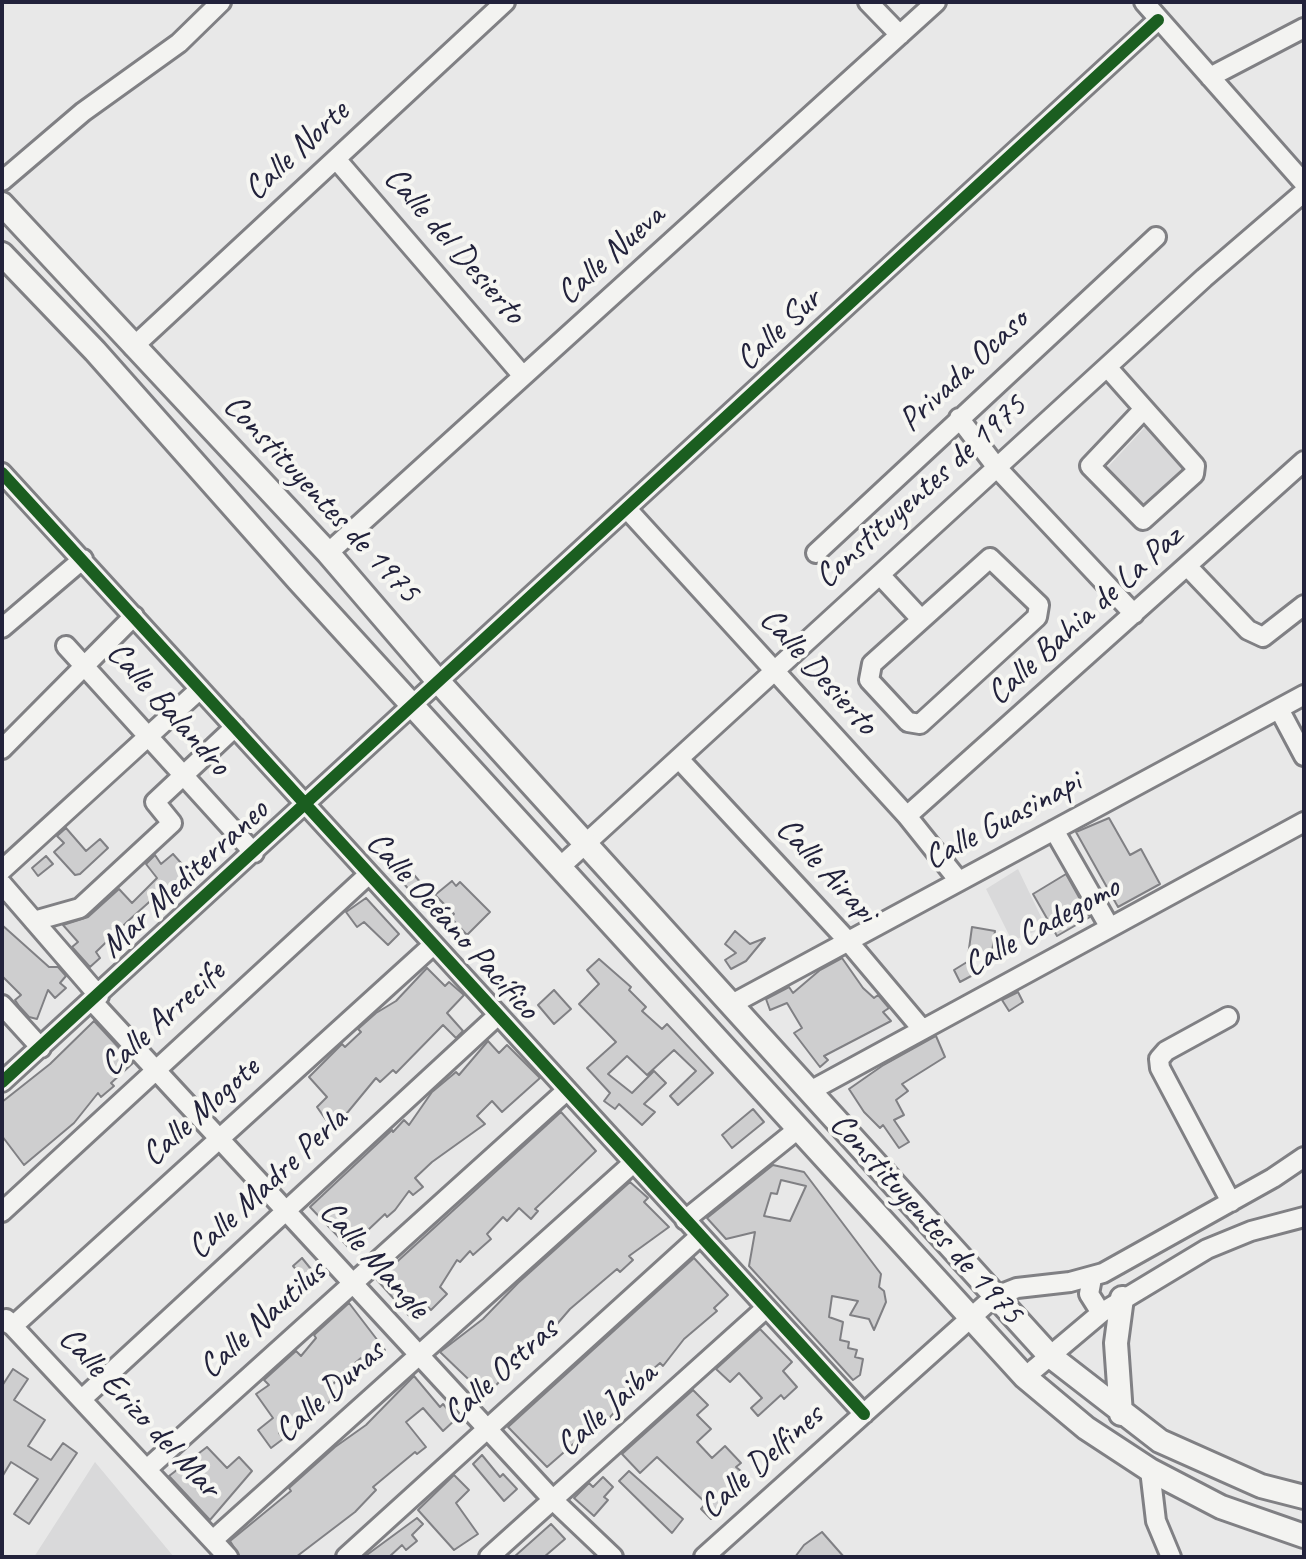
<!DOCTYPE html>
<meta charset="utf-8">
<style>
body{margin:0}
#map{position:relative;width:1306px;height:1559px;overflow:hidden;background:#e8e8e8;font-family:Caveat,sans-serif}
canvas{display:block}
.frame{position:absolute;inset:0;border:4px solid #22223b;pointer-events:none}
</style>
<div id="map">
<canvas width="1306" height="1559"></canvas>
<div class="frame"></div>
</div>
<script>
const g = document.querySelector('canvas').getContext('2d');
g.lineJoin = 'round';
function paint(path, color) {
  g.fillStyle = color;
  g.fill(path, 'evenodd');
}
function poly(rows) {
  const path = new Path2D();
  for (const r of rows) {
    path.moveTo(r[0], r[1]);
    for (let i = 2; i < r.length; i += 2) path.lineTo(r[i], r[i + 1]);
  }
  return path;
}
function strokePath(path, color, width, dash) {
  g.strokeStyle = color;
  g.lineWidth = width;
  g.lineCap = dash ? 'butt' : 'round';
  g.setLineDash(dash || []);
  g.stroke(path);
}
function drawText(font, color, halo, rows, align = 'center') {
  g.font = font + ' Caveat,sans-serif';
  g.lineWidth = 8;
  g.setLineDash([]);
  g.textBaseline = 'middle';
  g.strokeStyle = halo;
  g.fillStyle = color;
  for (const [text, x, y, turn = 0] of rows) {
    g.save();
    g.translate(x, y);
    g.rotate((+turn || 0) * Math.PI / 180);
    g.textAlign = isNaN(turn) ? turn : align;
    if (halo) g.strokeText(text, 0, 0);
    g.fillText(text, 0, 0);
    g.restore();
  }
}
const green = poly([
 [1147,425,1184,469,1144,509,1105,470],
 [1018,869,1046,927,1012,941,986,889],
 [95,1462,174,1557,34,1557]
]);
const building = poly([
 [1109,818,1130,855,1141,849,1160,884,1118,907,1076,832,1109,818],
 [66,828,86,851,100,839,108,848,80,874,75,875,54,852,64,843,57,836,66,828],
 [173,854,190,873,170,891,166,887,128,921,96,952,100,958,90,967,72,947,78,942,63,925,88,917,119,889,132,903,157,878,146,864,155,855,161,864,173,854],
 [46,856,53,864,38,876,32,868,46,856],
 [407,867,422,884,412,893,397,876,407,867],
 [1066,874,1090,917,1057,936,1033,894,1066,874],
 [452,881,456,886,460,882,490,912,467,935,451,918,454,914,435,895,452,881],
 [366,898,399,934,388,945,364,922,357,927,346,912,366,898],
 [2,925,49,967,58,967,66,976,60,983,66,988,55,998,48,990,37,1019,29,1017,19,1006,15,1000,21,995,2,976,2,925],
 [972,927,995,931,991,959,968,956,972,927],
 [735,931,750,944,765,938,746,961,731,969,725,960,736,953,725,944,735,931],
 [842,958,863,988,874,998,878,995,889,1008,883,1012,891,1021,824,1056,828,1060,820,1067,794,1033,802,1028,787,1003,770,1010,766,999,789,987,793,993,820,970,842,958],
 [599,959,631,987,629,990,646,1007,642,1011,662,1029,667,1024,713,1073,678,1105,670,1096,696,1071,674,1050,647,1075,627,1056,608,1074,632,1093,654,1071,666,1083,644,1104,655,1112,642,1125,619,1104,615,1109,604,1101,610,1093,587,1068,616,1042,579,1004,599,984,587,970,599,959],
 [967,962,973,975,960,982,954,970,967,962],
 [427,968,445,986,449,982,464,995,447,1013,463,1031,456,1038,443,1025,396,1073,393,1070,380,1082,376,1078,333,1130,317,1107,327,1097,309,1077,342,1044,345,1047,361,1032,358,1029,376,1013,396,1001,427,968],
 [554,990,571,1009,554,1024,538,1005,554,990],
 [1018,992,1023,1002,1009,1011,1002,1000,1018,992],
 [94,1021,133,1063,111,1083,114,1086,101,1097,98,1093,74,1123,24,1165,2,1136,2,1102,50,1064,94,1021],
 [936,1036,945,1057,902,1084,908,1091,896,1100,904,1115,894,1120,909,1142,899,1148,883,1125,880,1128,864,1112,849,1089,882,1066,936,1036],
 [488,1041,499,1053,507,1045,540,1078,502,1112,492,1101,477,1116,485,1124,432,1162,415,1178,423,1187,413,1195,409,1191,395,1210,387,1217,385,1214,349,1248,310,1207,392,1130,393,1132,404,1120,409,1125,432,1092,456,1072,459,1075,488,1041],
 [753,1109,764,1122,732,1148,722,1135,753,1109],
 [561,1112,596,1151,535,1209,538,1211,531,1219,519,1208,507,1221,503,1217,487,1234,491,1239,473,1255,470,1251,460,1262,457,1260,440,1287,447,1294,431,1310,427,1306,412,1319,377,1280,561,1112],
 [773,1165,804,1172,881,1274,879,1287,884,1291,886,1302,874,1330,869,1319,850,1315,858,1301,832,1296,829,1317,843,1322,840,1340,849,1342,848,1348,857,1350,855,1357,863,1359,860,1375,853,1380,749,1266,755,1232,726,1239,707,1218,773,1165],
 [781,1180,806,1186,790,1221,764,1216,771,1193,777,1194,781,1180],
 [630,1182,648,1198,644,1202,669,1227,629,1256,633,1260,620,1272,617,1269,570,1309,545,1338,544,1336,531,1349,525,1344,509,1359,514,1366,486,1396,440,1352,483,1319,518,1283,630,1182],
 [302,1258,315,1274,307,1282,293,1266,302,1258],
 [694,1258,728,1295,714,1308,717,1311,684,1339,663,1366,660,1363,618,1400,622,1404,602,1426,589,1438,586,1433,547,1467,508,1427,694,1258],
 [349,1303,385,1350,368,1366,361,1358,343,1373,327,1391,333,1398,319,1413,304,1426,297,1417,279,1433,283,1439,271,1448,258,1430,273,1418,256,1394,269,1385,264,1380,296,1351,301,1356,316,1338,314,1335,349,1303],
 [760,1329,792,1362,783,1371,797,1387,784,1399,781,1395,758,1416,751,1408,762,1398,739,1373,730,1382,716,1369,760,1329],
 [13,1369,28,1379,14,1400,45,1420,28,1446,51,1460,63,1443,77,1453,29,1524,14,1514,38,1479,11,1462,2,1477,2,1386,13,1369],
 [414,1376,440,1407,443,1404,456,1419,443,1431,423,1408,406,1422,426,1447,417,1454,415,1452,373,1487,376,1490,355,1512,296,1557,240,1557,230,1541,291,1491,289,1488,335,1447,366,1425,414,1376],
 [693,1390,708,1405,697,1415,711,1429,697,1442,712,1458,725,1446,741,1463,736,1467,748,1477,711,1519,701,1509,706,1503,657,1457,640,1473,622,1454,693,1390],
 [207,1447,227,1468,239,1457,252,1471,210,1520,169,1476,207,1447],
 [482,1455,500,1477,503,1474,517,1489,504,1501,473,1464,482,1455],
 [629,1471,683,1519,672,1533,619,1481,629,1471],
 [454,1475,469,1490,456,1503,478,1534,454,1550,418,1510,454,1475],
 [603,1477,613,1487,604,1497,608,1500,594,1516,574,1498,589,1483,593,1487,603,1477],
 [417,1518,423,1524,412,1535,417,1541,406,1550,402,1545,389,1557,364,1557,417,1518],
 [551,1524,565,1539,544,1557,514,1557,551,1524],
 [822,1532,844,1557,795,1557,804,1545,822,1532]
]);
const minor = poly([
 [868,2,900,35],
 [1144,2,1304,183],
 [1210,77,1304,28],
 [336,159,523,376],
 [2,181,83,112,179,43,221,2],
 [133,347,505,2],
 [1107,367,1195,466,1194,474,1143,520,1090,466,1144,409],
 [959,418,998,469,1134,614],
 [2,473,864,1414],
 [627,509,907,816,959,881],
 [328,553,936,2],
 [816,553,1156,237],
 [990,558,1039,605,1037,617,920,724,908,722,869,680,872,664,990,558],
 [1188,567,1248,630,1263,637,1304,605],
 [880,575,920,618],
 [2,628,83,559],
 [66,646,254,853],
 [1279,709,1304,756],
 [2,749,134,616],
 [679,759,847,940,922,1029],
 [907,816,1304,461],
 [1054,830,1109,926],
 [560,867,1204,278,1304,192],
 [2,870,200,689],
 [2,884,99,996],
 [34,921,80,908,172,823,155,802,235,727],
 [93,1002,554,1501,613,1557],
 [732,1004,1304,695],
 [2,1005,41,1048],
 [1228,1017,1166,1051,1159,1059,1160,1068,1231,1202],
 [2,1082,1158,20],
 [812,1090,1304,822],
 [2,1212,368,875],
 [685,1220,798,1129],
 [1092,1278,1089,1294,1101,1313],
 [6,1319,228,1557],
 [2,1320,13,1326,433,945],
 [1025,1377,1101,1313,1207,1249,1251,1231,1304,1217],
 [82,1399,497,1016],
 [147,1469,565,1092],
 [1150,1470,1156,1521,1171,1557],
 [213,1540,632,1164],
 [346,1557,700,1236],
 [489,1557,766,1308],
 [704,1557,994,1297,1017,1288,1070,1282,1103,1273,1273,1178,1304,1157]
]);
const major = poly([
 [2,204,328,553,437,680,1049,1355,1160,1441,1261,1486,1304,1497],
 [2,254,95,351,298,580,1025,1377,1086,1428,1150,1470,1221,1507,1304,1536],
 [1121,1414,1116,1343,1122,1298]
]);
const cycleway = poly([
 [2,473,864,1414],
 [2,1082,1158,20]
]);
const streetNames = [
 ["Calle Norte",297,151,-43],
 ["Calle del Desierto",454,246,49],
 ["Calle Nueva",611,255,-42],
 ["Calle Sur",779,330,-43],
 ["Privada Ocaso",964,371,-43],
 ["Constituyentes de 1975",921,492,-42],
 ["Constituyentes de 1975",321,499,47],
 ["Calle Bahia de La Paz",1085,616,-42],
 ["Calle Desierto",818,672,48],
 ["Calle Balandro",168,709,48],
 ["Calle Guasinapi",1003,821,-28],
 ["Calle Airapi",826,871,47],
 ["Mar Mediterraneo",185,879,-43],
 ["Calle Océano Pacífico",452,926,48],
 ["Calle Cadegomo",1042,927,-29],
 ["Calle Arrecife",163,1019,-42],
 ["Calle Mogote",201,1112,-42],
 ["Calle Madre Perla",268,1184,-43],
 ["Constituyentes de 1975",926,1219,48],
 ["Calle Mangle",374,1260,48],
 ["Calle Nautilus",263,1320,-42],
 ["Calle Ostras",501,1372,-42],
 ["Calle Dunas",330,1392,-42],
 ["Calle Jaiba",607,1410,-42],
 ["Calle Erizo del Mar",139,1413,47],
 ["Calle Delfines",762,1462,-42]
];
paint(green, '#d9d9da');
paint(building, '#cececf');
strokePath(building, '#808084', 2);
strokePath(minor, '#808084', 24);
strokePath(major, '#808084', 28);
strokePath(minor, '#f3f3f1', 18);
strokePath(major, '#f3f3f1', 22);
strokePath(cycleway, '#1b5e20', 12);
drawText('34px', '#22223b', '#f6f6f2', streetNames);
</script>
